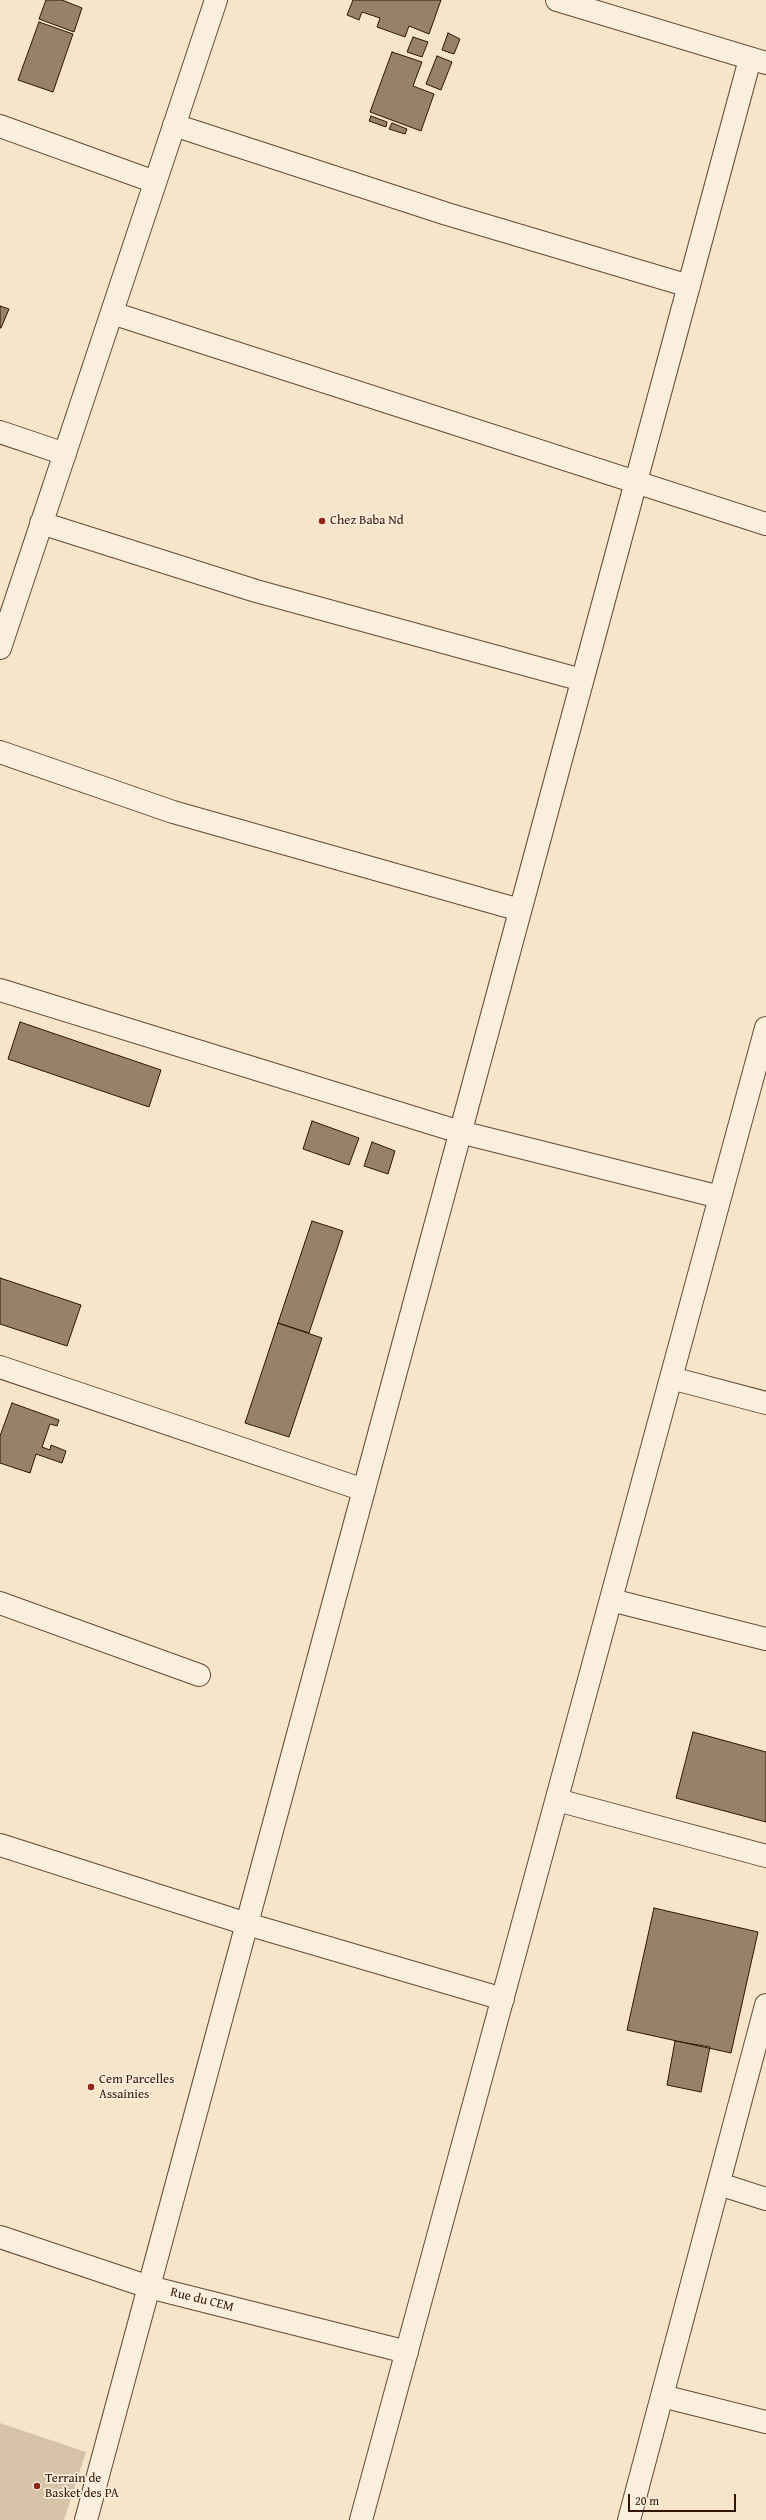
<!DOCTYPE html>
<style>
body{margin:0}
#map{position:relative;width:766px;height:2520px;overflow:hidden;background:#f7e5c9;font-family:"Gentium Book Plus",serif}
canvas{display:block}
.scale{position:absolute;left:628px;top:2494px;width:108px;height:18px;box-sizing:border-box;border:2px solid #321501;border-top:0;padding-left:5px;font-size:12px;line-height:14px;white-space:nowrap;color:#321501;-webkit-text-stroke:3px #faeedc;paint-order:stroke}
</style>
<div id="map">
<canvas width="766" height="2520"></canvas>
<div class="scale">20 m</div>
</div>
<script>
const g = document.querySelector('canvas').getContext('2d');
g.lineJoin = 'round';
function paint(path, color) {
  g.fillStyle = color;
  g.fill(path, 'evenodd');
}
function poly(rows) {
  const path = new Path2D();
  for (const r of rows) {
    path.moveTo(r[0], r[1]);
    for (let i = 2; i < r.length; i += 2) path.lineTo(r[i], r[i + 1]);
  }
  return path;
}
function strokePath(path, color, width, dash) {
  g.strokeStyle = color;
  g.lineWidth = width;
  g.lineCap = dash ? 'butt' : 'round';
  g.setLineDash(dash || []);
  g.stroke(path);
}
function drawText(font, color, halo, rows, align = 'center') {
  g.font = font + ' "Gentium Book Plus",serif';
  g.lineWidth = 3.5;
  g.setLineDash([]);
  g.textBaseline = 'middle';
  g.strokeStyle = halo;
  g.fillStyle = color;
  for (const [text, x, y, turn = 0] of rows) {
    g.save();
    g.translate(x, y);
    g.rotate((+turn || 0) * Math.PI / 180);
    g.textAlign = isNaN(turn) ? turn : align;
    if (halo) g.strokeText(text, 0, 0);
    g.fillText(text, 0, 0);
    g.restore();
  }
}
const green = poly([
 [0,2423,86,2452,64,2520,0,2520]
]);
const building = poly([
 [46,0,62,0,82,8,74,32,39,19,46,0],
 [353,0,441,0,429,34,409,26,405,37,377,27,380,18,362,12,359,20,347,15,353,0],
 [39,22,73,34,53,92,18,80,39,22],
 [448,33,460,39,454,54,442,50,448,33],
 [413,37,428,42,422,57,407,52,413,37],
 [392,52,422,62,413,86,434,94,421,131,370,112,392,52],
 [437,56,452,62,441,90,426,84,437,56],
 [371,116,387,122,386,127,369,121,371,116],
 [392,123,407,129,405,134,389,129,392,123],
 [0,306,9,309,1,328,0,328,0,306],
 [20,1022,161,1070,149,1107,8,1059,20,1022],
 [312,1121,359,1138,349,1165,303,1149,312,1121],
 [372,1142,395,1151,388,1174,364,1166,372,1142],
 [312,1221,343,1231,309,1333,278,1323,312,1221],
 [0,1278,81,1305,67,1346,0,1324,0,1278],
 [278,1323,322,1338,289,1437,245,1423,278,1323],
 [12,1403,59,1420,57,1426,50,1424,42,1447,50,1450,51,1445,66,1451,62,1463,36,1454,30,1473,0,1463,0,1436,12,1403],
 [693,1732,766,1752,766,1822,676,1798,693,1732],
 [654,1908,758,1932,731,2053,627,2030,654,1908],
 [675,2041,710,2047,701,2092,667,2085,675,2041]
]);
const pedestrian = poly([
 [0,2237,149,2287,407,2352]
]);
const minor = poly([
 [557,0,766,63],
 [174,125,447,214,689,286],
 [0,126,155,182],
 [112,313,766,524],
 [0,432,65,454],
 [41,523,256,591,582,680],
 [0,648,216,0],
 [0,752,173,812,520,910],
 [0,990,460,1132,720,1197],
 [0,1367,364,1490],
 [671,1378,766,1403],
 [611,1600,766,1639],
 [0,1603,199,1675],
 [557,1800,766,1856],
 [0,1845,247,1924,503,1999],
 [719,2184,766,2199],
 [662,2396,766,2422],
 [86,2520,750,59],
 [361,2520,766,1028],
 [629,2520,766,2005]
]);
const markers = [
 [322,521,4,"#8f2418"],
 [91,2087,4,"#8f2418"],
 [37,2486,4,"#8f2418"]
];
const poiNames = [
 ["Chez Baba Nd",330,521],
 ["Cem Parcelles",99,2080],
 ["Assainies",99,2095],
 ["Terrain de",45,2479],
 ["Basket des PA",45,2494]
];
const streetNames = [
 ["Rue du CEM",202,2300,14]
];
paint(green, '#d6c2a7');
paint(building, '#988169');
strokePath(building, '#321501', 1);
strokePath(pedestrian, '#634933', 24);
strokePath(minor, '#634933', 24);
strokePath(pedestrian, '#faeedc', 22);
strokePath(minor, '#faeedc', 22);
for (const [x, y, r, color] of markers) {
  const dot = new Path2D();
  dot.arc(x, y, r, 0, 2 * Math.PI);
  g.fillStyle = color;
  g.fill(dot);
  strokePath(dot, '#faeedc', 1.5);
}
drawText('13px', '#321501', '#faeedc', poiNames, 'left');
drawText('13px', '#321501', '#faeedc', streetNames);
</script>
